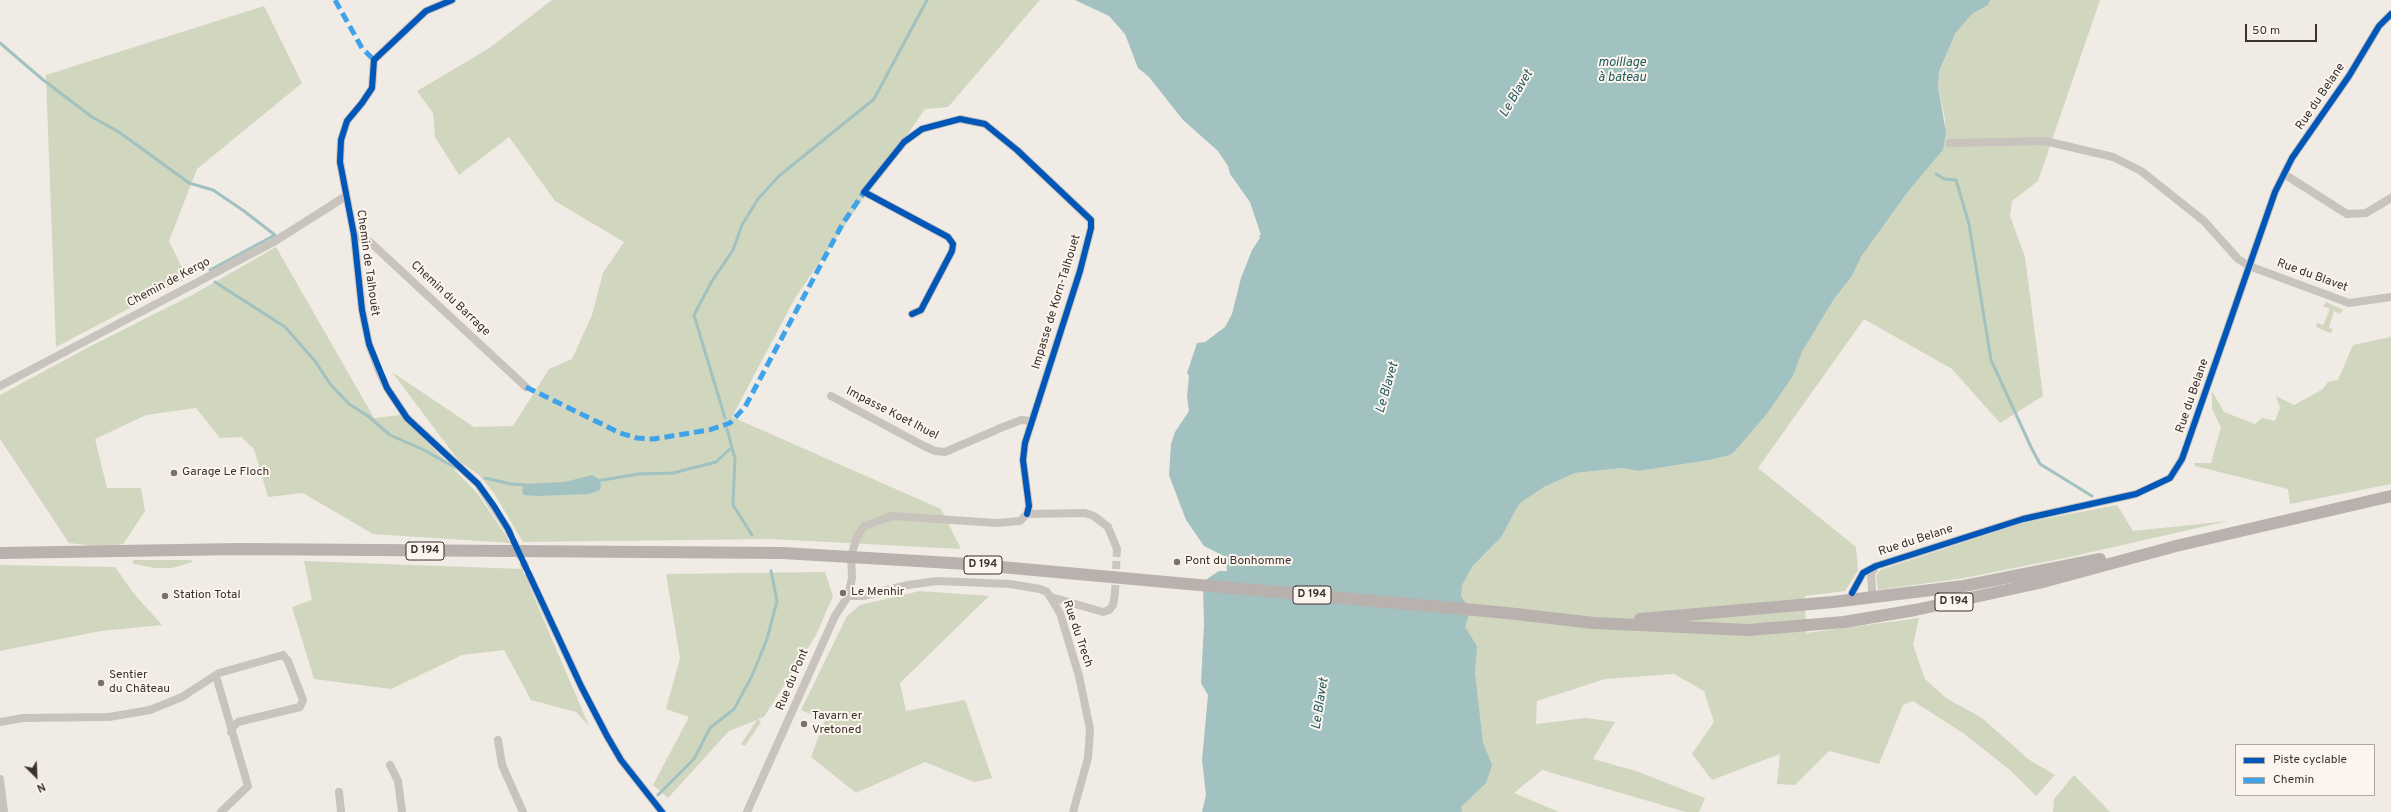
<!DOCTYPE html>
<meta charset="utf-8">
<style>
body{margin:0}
#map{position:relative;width:2391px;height:812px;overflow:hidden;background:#f0ebe5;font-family:Overpass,sans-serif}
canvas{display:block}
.legend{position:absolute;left:2235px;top:744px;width:140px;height:52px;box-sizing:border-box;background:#fbf5ee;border:1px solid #aea6a0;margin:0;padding:5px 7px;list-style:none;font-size:12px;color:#3b302b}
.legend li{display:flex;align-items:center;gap:8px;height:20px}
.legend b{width:20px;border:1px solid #aea6a0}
.north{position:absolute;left:16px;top:756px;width:40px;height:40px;-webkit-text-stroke:3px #fbf5ee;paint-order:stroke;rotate:156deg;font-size:11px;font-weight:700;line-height:16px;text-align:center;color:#3b302b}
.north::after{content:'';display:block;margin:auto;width:14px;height:18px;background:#3b302b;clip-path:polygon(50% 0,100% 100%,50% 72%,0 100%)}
.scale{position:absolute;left:2245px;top:24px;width:72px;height:18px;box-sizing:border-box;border:2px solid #3b302b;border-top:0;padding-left:5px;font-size:12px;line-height:14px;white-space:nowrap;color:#3b302b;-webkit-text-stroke:3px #fbf5ee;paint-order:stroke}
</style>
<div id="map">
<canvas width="2391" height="812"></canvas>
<ul class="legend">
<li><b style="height:5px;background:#0057b8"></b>Piste cyclable</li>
<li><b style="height:5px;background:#3fa3eb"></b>Chemin</li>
</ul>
<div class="north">N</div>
<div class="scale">50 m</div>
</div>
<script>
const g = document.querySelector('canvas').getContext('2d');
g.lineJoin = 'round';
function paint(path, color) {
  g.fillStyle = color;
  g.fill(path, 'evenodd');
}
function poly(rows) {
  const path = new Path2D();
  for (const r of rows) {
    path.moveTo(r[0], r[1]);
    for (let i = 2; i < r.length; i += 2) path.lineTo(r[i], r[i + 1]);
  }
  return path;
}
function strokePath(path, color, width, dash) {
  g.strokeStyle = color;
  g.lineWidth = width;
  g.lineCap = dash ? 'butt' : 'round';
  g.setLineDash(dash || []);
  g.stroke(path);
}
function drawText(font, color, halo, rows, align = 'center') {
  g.font = font + ' Overpass,sans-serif';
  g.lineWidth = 4;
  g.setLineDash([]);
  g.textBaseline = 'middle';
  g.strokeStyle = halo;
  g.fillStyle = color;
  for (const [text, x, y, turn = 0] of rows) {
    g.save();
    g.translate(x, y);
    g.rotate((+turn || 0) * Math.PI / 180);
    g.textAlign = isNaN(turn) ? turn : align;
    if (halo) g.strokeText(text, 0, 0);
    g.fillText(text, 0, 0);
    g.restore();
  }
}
const green = poly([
 [552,0,1040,0,948,107,925,109,795,298,732,417,941,509,961,549,772,539,523,542,494,493,479,475,459,461,392,372,474,427,513,426,549,369,572,359,592,315,603,273,624,242,555,201,509,137,459,175,435,137,433,113,417,91,488,49],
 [1990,0,2100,0,2038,181,2012,201,2010,216,2025,257,2043,396,2000,423,1952,369,1864,319,1758,468,1856,547,1858,570,1845,591,1805,596,1806,633,1919,618,1913,645,1925,679,1946,698,1982,718,2028,759,2055,775,2036,796,2010,770,1963,733,1913,701,1903,705,1879,764,1829,751,1795,785,1777,784,1780,754,1712,780,1692,754,1714,722,1704,691,1674,674,1605,679,1537,701,1536,724,1586,718,1615,722,1593,759,1636,771,1705,798,1699,812,1686,812,1542,770,1514,793,1559,812,1386,812,1466,603,1461,596,1461,585,1472,567,1502,536,1519,504,1544,487,1575,473,1623,468,1638,471,1710,460,1730,455,1735,451,1767,414,1793,376,1802,352,1834,299,1852,276,1861,257,1907,193,1943,150,1945,119,1938,86,1939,73,1955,34,1972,14,1988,5],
 [264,6,302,83,197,169,169,241,187,278,56,347,46,75],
 [276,247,374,418,400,415,477,493,511,543,373,534,303,493,268,497,254,449,241,437,220,438,196,408,146,415,95,439,107,488,141,488,145,511,124,543,112,548,69,543,0,439,0,395,89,347,194,294],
 [2326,302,2343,310,2340,314,2334,311,2329,327,2333,330,2330,333,2316,327,2317,323,2323,325,2330,309,2323,306],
 [2391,337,2391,484,2290,504,2288,489,2195,466,2194,463,2211,463,2221,427,2212,409,2212,391,2224,412,2255,424,2262,418,2275,421,2280,408,2276,396,2294,405,2323,389,2328,382,2338,380,2353,345],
 [2117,505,2133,531,2228,521,2070,557,1964,578,1878,590,1876,576,1880,570,2023,523],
 [134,560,191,560,193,562,172,568,155,568,134,564,132,561],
 [304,561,522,569,589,726,576,712,531,700,504,650,462,655,391,689,314,679,292,607,312,600],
 [0,565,115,567,135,595,162,625,101,631,0,651],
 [825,572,833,596,816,635,764,717,758,719,761,722,745,746,741,744,757,720,729,731,668,798,653,785,689,717,666,709,680,658,666,574],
 [920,591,989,596,900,683,906,711,965,700,992,778,974,782,925,762,856,793,811,757,825,720,801,710,847,616,860,605],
 [2074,775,2110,812,2053,812,2054,799]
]);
const water = poly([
 [1075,0,1990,0,1988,5,1972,14,1955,34,1939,72,1938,86,1946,133,1943,150,1907,193,1861,257,1852,276,1834,299,1802,352,1793,376,1767,414,1735,451,1730,455,1710,460,1638,471,1623,468,1575,473,1544,487,1519,504,1502,536,1472,567,1462,585,1461,596,1466,603,1469,614,1465,627,1477,646,1475,673,1483,743,1492,765,1486,783,1461,807,1462,812,1202,812,1206,795,1202,760,1208,695,1201,683,1204,624,1203,587,1207,579,1219,571,1227,571,1226,557,1204,546,1186,520,1169,475,1171,444,1175,432,1189,411,1187,396,1189,376,1187,373,1197,343,1205,342,1225,327,1232,314,1241,278,1252,250,1260,238,1259,235,1261,235,1250,202,1230,174,1228,166,1218,151,1183,120,1149,77,1138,68,1125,34,1109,16],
 [592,475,599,479,601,485,600,490,589,494,537,496,524,495,522,491,524,484,565,482]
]);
const stream = poly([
 [0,43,42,79,92,117,119,132,189,183,213,190,244,211,275,235,210,270],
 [1936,174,1944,179,1956,180,1969,224,1991,360,2031,447,2040,464,2092,496],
 [215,282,285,327,315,361,330,384,349,404,368,416,390,435,424,450,456,468],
 [725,418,694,315,712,281,733,250,742,225,758,199,779,176,874,99,927,0],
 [727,429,735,459,733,505,752,535],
 [485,478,511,484,526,485],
 [597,481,638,474,673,473,716,462,731,448],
 [658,795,694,759,710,728,734,709,752,676,767,639,777,601,771,571]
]);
const streetTunnel = poly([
 [508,529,529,575],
 [1115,593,1117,549]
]);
const street = poly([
 [452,0,426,11,374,60,372,88,362,103,347,121,341,140,340,162,354,235,362,310,369,344,379,371,387,388,407,418,478,484,508,529],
 [1950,143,2045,141,2113,157,2141,171,2204,221,2238,259,2249,266,2349,303,2391,297],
 [2284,174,2347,214,2366,213,2391,198],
 [354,235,370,242,526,387],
 [912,314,921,310,952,251,953,244,948,237,864,192,904,142,922,129,960,119,985,124,1017,150,1091,220,1091,228,1080,271,1025,443,1023,460,1029,506,1027,514],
 [0,386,272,243,346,196],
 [831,396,922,445,935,451,945,452,1003,427,1021,420,1032,421],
 [529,575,581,686,607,736,621,760,662,812],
 [1872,592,1871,574,1876,566],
 [1852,593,1863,573,1876,566,2023,519,2136,494,2170,478,2182,459,2275,192,2292,158,2349,76,2379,26,2391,14],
 [848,596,863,596,908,585,937,581,1010,584,1040,589,1047,592,1060,613,1079,676,1090,729,1088,758,1073,812],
 [1051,597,1103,612,1109,610,1113,605,1115,593],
 [216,676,248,786,221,812],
 [0,722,23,718,109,717,150,710,182,697,219,673,283,655,288,661,303,700,300,707,238,722,233,727,231,732],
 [498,740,502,765,523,812],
 [390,765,398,781,402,812],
 [0,779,4,812],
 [339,792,341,812],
 [747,812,835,616,848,596,852,578,851,556,857,537,864,526,892,516,997,523,1020,521,1027,514,1085,513,1094,516,1108,527,1117,549]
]);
const primary = poly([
 [0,553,239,549,783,553,968,564,1507,613,1594,623,1749,630,1844,622,1915,610,2039,583,2176,546,2391,496],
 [1640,619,1833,602,1964,586,2100,559]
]);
const quiet = poly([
 [335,0,362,48,374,60],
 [526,387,620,433,637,438,653,439,709,430,730,423,745,407,843,223,864,192]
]);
const cycleway = poly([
 [452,0,426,11,374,60,372,88,362,103,347,121,341,140,340,162,354,235,362,310,369,344,387,388,407,418,478,484,494,506,508,529,581,686,607,736,621,760,662,812],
 [912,314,921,310,952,251,953,244,948,237,864,192,904,142,922,129,960,119,985,124,1017,150,1091,220,1091,228,1080,271,1025,443,1023,460,1029,506,1027,514],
 [1852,593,1863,573,1876,566,2023,519,2136,494,2170,478,2182,459,2275,192,2292,158,2349,76,2379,26,2391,14]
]);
const markers = [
 [174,473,4,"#7a716c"],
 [1177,562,4,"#7a716c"],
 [843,593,4,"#7a716c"],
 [165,596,4,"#7a716c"],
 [101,683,4,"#7a716c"],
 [804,724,4,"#7a716c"]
];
const shields = [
 [425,551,38],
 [983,565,38],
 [1312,595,38],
 [1954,602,38]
];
const shieldNames = [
 ["D 194",425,551],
 ["D 194",983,565],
 ["D 194",1312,595],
 ["D 194",1954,602]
];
const streetNames = [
 ["Rue du Belane",2321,97,-56],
 ["Chemin de Talhouët",367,263,82],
 ["Rue du Blavet",2312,276,20],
 ["Chemin de Kergo",169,283,-28],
 ["Chemin du Barrage",450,299,43],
 ["Impasse de Korn-Talhouet",1057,302,-73],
 ["Rue du Belane",2193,396,-71],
 ["Impasse Koet Ihuel",892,414,27],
 ["Rue du Belane",1916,541,-18],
 ["Rue du Trech",1077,634,71],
 ["Rue du Pont",793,680,-67]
];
const poiNames = [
 ["Garage Le Floch",182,473],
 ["Pont du Bonhomme",1185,562],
 ["Le Menhir",851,593],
 ["Station Total",173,596],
 ["Sentier",109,676],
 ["du Château",109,690],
 ["Tavarn er",812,717],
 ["Vretoned",812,731]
];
const waterNames = [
 ["moillage",1622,63],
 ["à bateau",1622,78],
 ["Le Blavet",1517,94,-59],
 ["Le Blavet",1388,388,-74],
 ["Le Blavet",1321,704,-81]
];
paint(green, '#d1d6bf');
paint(water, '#a1c2c1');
strokePath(stream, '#a1c2c1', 3);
strokePath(streetTunnel, '#ccc6c0', 8, [8, 4]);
strokePath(street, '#c9c3be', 8);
strokePath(primary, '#b8b1ad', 12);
strokePath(quiet, '#3fa3eb', 5, [10, 5]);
strokePath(cycleway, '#0057b8', 6);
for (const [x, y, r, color] of markers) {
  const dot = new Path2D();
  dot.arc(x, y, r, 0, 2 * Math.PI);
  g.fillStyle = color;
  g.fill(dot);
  strokePath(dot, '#fbf5ee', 1.5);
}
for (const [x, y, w] of shields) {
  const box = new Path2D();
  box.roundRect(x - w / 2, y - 9, w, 18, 3);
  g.fillStyle = '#fbf5ee';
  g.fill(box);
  strokePath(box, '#3b302b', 1);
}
drawText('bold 11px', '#3b302b', null, shieldNames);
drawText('12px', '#3b302b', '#fbf5ee', streetNames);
drawText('12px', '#3b302b', '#fbf5ee', poiNames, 'left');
drawText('italic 13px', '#1f5a5e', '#fbf5ee', waterNames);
</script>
